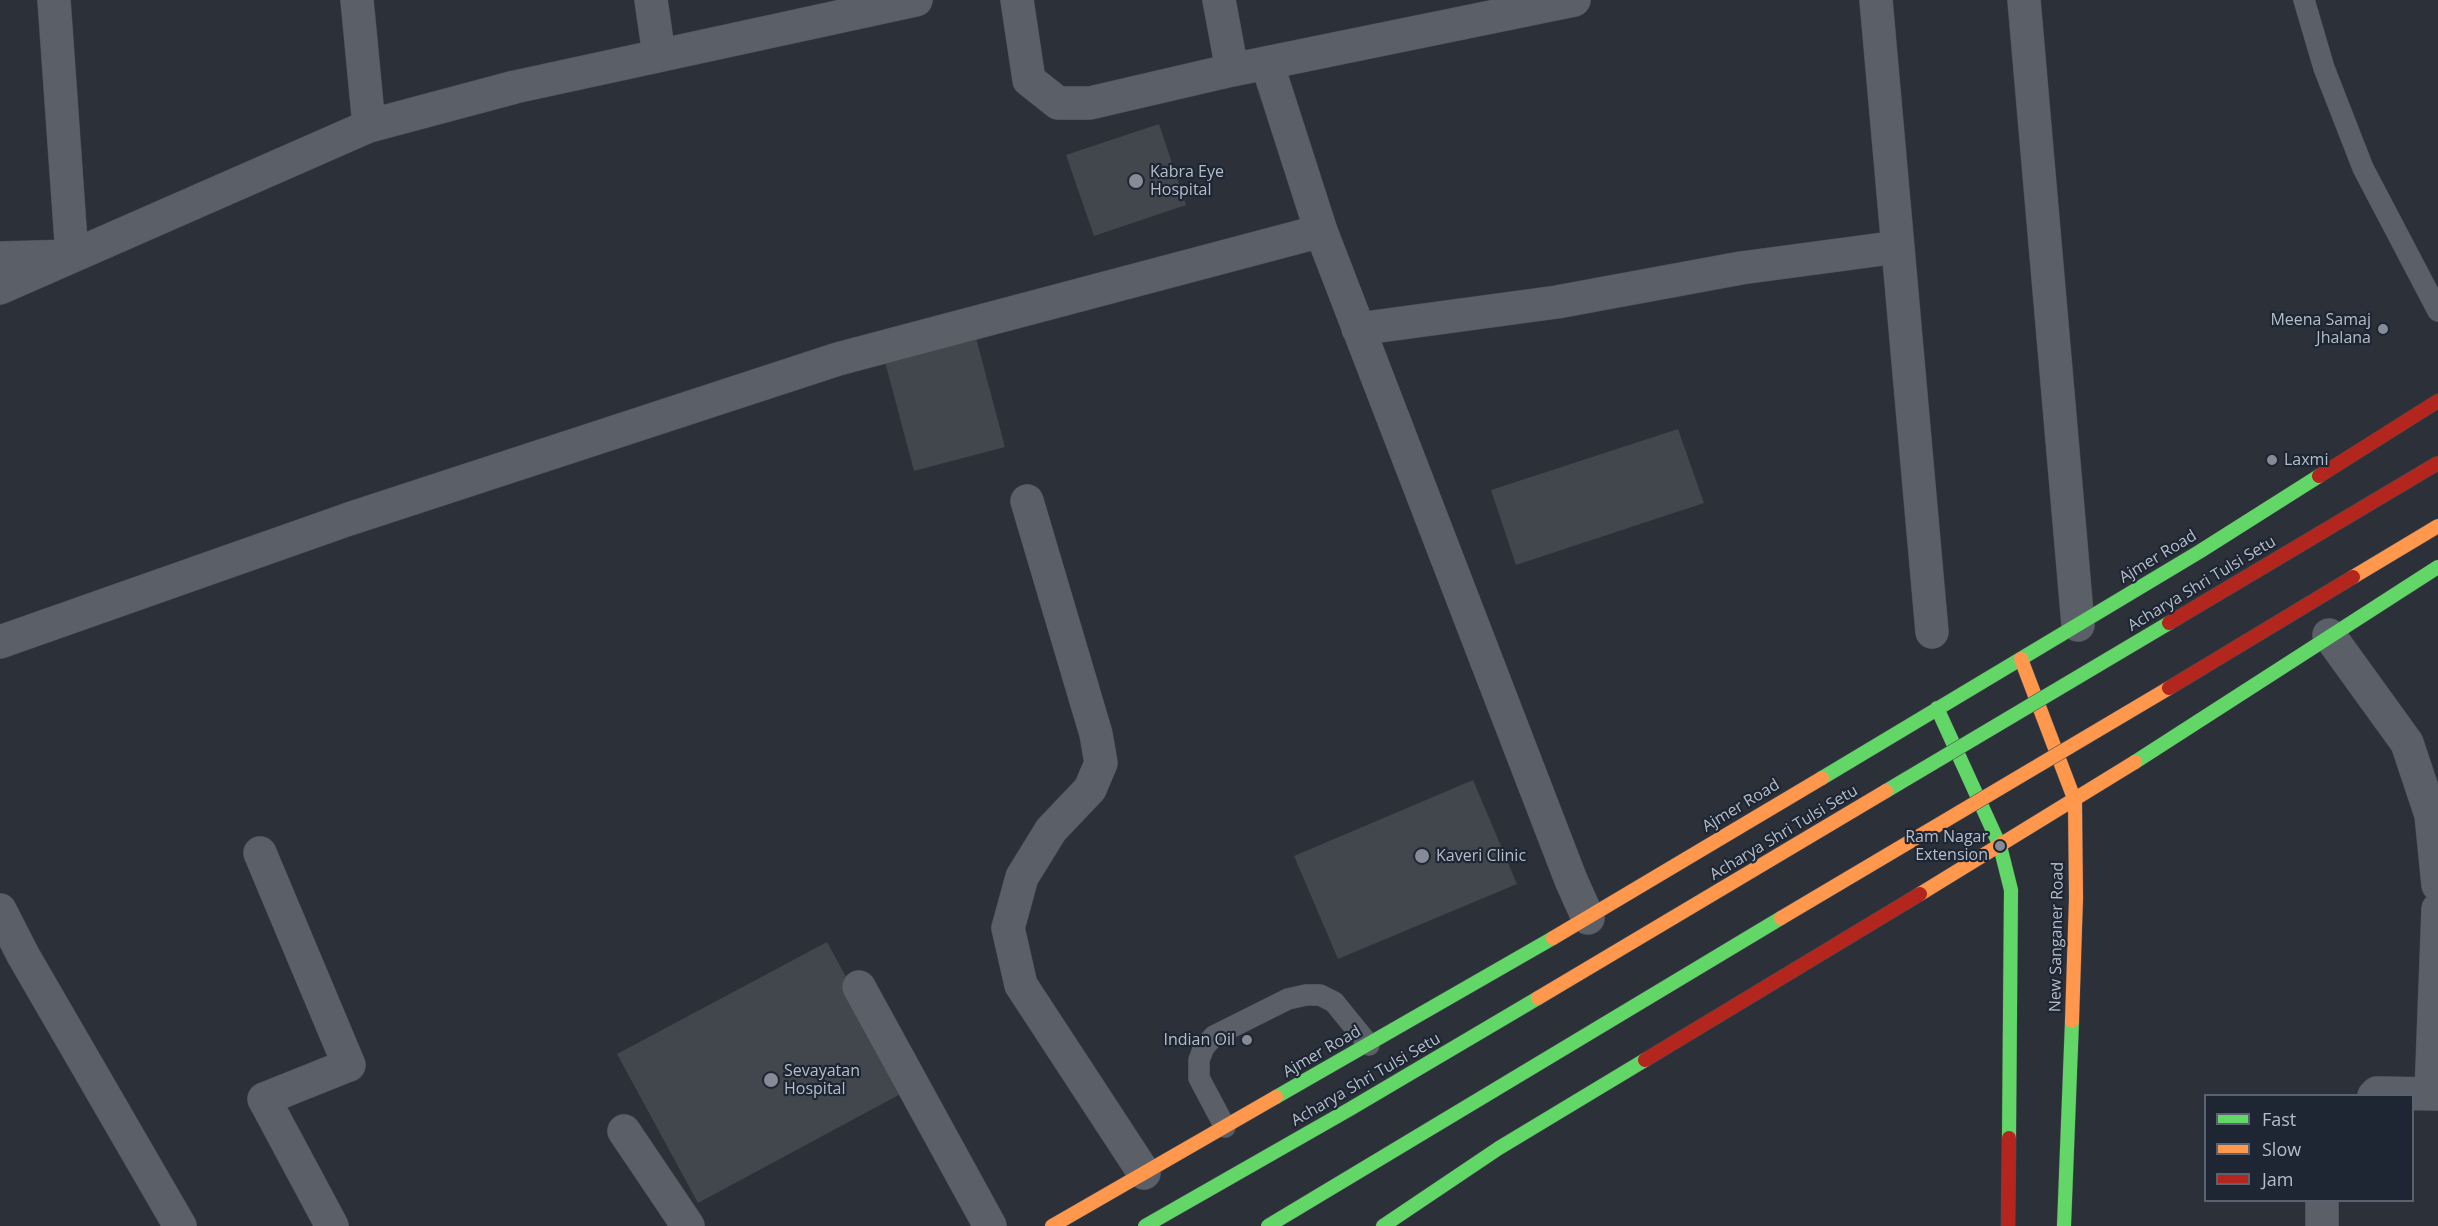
<!DOCTYPE html>
<style>
body{margin:0}
#map{position:relative;width:2438px;height:1226px;overflow:hidden;background:#2b3039;font-family:"Open Sans",sans-serif}
canvas{display:block}
.legend{position:absolute;left:2204px;top:1094px;width:210px;height:108px;box-sizing:border-box;background:#1e2634;border:2px solid #5a6270;margin:0;padding:8px 10px;list-style:none;font-size:18px;color:#b5bdc9}
.legend li{display:flex;align-items:center;gap:12px;height:30px}
.legend b{width:30px;border:2px solid #5a6270}
</style>
<div id="map">
<canvas width="2438" height="1226"></canvas>
<ul class="legend">
<li><b style="height:8px;background:#63d668"></b>Fast</li>
<li><b style="height:8px;background:#ff974d"></b>Slow</li>
<li><b style="height:8px;background:#b3261e"></b>Jam</li>
</ul>
</div>
<script>
const g = document.querySelector('canvas').getContext('2d');
g.lineJoin = 'round';
function paint(path, color) {
  g.fillStyle = color;
  g.fill(path, 'evenodd');
}
function poly(rows) {
  const path = new Path2D();
  for (const r of rows) {
    path.moveTo(r[0], r[1]);
    for (let i = 2; i < r.length; i += 2) path.lineTo(r[i], r[i + 1]);
  }
  return path;
}
function strokePath(path, color, width, dash) {
  g.strokeStyle = color;
  g.lineWidth = width;
  g.lineCap = dash ? 'butt' : 'round';
  g.setLineDash(dash || []);
  g.stroke(path);
}
function drawText(font, color, halo, rows, align = 'center') {
  g.font = font + ' "Open Sans",sans-serif';
  g.lineWidth = 4.5;
  g.setLineDash([]);
  g.textBaseline = 'middle';
  g.strokeStyle = halo;
  g.fillStyle = color;
  for (const [text, x, y, turn = 0] of rows) {
    g.save();
    g.translate(x, y);
    g.rotate((+turn || 0) * Math.PI / 180);
    g.textAlign = isNaN(turn) ? turn : align;
    if (halo) g.strokeText(text, 0, 0);
    g.fillText(text, 0, 0);
    g.restore();
  }
}
const building = poly([
 [1159,124,1186,205,1094,236,1066,155],
 [975,334,1005,447,914,471,884,358],
 [1678,429,1704,503,1516,565,1491,490],
 [1473,780,1517,884,1338,959,1294,856],
 [827,942,908,1090,698,1203,617,1054]
]);
const lane = poly([
 [2304,0,2324,68,2363,168,2438,311],
 [1225,1127,1199,1078,1199,1060,1204,1047,1214,1036,1288,999,1306,995,1320,995,1334,1002,1369,1045]
]);
const street = poly([
 [357,0,369,126],
 [651,0,659,55],
 [1017,0,1029,80,1058,103,1090,103,1232,70,1574,0],
 [1219,0,1232,70],
 [1876,0,1932,632],
 [2024,0,2078,625],
 [1267,63,1321,231,1571,880,1588,918],
 [0,258,72,256,54,0],
 [0,288,369,126,515,87,916,0],
 [1358,329,1557,302,1741,268,1898,247],
 [1027,501,1096,734,1101,763,1090,789,1051,830,1022,877,1008,928,1021,985,1144,1173],
 [2329,635,2407,743,2431,815,2438,885],
 [0,642,349,519,838,359,1321,231],
 [260,853,349,1065,264,1099,332,1226],
 [0,910,23,955,180,1226],
 [859,987,990,1226],
 [2431,1093,2438,909],
 [2374,1096,2377,1093,2438,1094],
 [624,1131,688,1226],
 [2322,1200,2322,1226]
]);
const fast = poly([
 [1937,708,2000,846,2011,890,2009,1138],
 [2135,762,2438,567],
 [1822,778,2199,552,2319,476],
 [1276,1097,1553,938],
 [1383,1226,1499,1148,1645,1060],
 [2064,1226,2072,1021]
]);
const slow = poly([
 [2021,659,2075,801,2076,898,2072,1021],
 [1920,894,2135,762],
 [1553,938,1822,778],
 [1052,1226,1276,1097]
]);
const jam = poly([
 [2319,476,2438,401],
 [1645,1060,1920,894],
 [2008,1226,2009,1138]
]);
const fastBridge = poly([
 [1886,791,2169,623],
 [1145,1226,1350,1109,1538,998],
 [1268,1226,1781,918]
]);
const slowBridge = poly([
 [2353,577,2438,526],
 [1781,918,2169,688],
 [1538,998,1886,791]
]);
const jamBridge = poly([
 [2169,623,2438,463],
 [2169,688,2353,577]
]);
const markers = [
 [1136,181,8,"#858c97"],
 [2383,329,6,"#858c97"],
 [2272,460,6,"#858c97"],
 [2000,846,6,"#858c97"],
 [1422,856,8,"#858c97"],
 [1247,1040,6,"#858c97"],
 [771,1080,8,"#858c97"]
];
const poiNames = [
 ["Kabra Eye",1150,172],
 ["Hospital",1150,190],
 ["Meena Samaj",2371,320,"right"],
 ["Jhalana",2371,338,"right"],
 ["Laxmi",2284,460],
 ["Ram Nagar",1988,837,"right"],
 ["Extension",1988,855,"right"],
 ["Kaveri Clinic",1436,856],
 ["Indian Oil",1235,1040,"right"],
 ["Sevayatan",784,1071],
 ["Hospital",784,1089]
];
const streetNames = [
 ["Ajmer Road",2158,557,-31],
 ["Acharya Shri Tulsi Setu",2202,584,-31],
 ["Ajmer Road",1741,806,-31],
 ["Acharya Shri Tulsi Setu",1784,833,-31],
 ["New Sanganer Road",2057,937,-89],
 ["Ajmer Road",1322,1052,-30],
 ["Acharya Shri Tulsi Setu",1366,1080,-30]
];
paint(building, '#42464d');
strokePath(lane, '#474b51', 22);
strokePath(street, '#474b51', 34);
strokePath(fast, '#474b51', 15);
strokePath(slow, '#474b51', 15);
strokePath(jam, '#474b51', 15);
strokePath(lane, '#5b5f67', 21);
strokePath(street, '#5b5f67', 33);
strokePath(fast, '#63d668', 14);
strokePath(slow, '#ff974d', 14);
strokePath(jam, '#b3261e', 14);
strokePath(fastBridge, '#484d55', 15, []);
strokePath(slowBridge, '#484d55', 15, []);
strokePath(jamBridge, '#484d55', 15, []);
strokePath(fastBridge, '#63d668', 14);
strokePath(slowBridge, '#ff974d', 14);
strokePath(jamBridge, '#b3261e', 14);
for (const [x, y, r, color] of markers) {
  const dot = new Path2D();
  dot.arc(x, y, r, 0, 2 * Math.PI);
  g.fillStyle = color;
  g.fill(dot);
  strokePath(dot, '#1e2634', 2);
}
drawText('16px', '#b5bdc9', '#1e2634', poiNames, 'left');
drawText('16px', '#b5bdc9', '#1e2634', streetNames);
</script>
